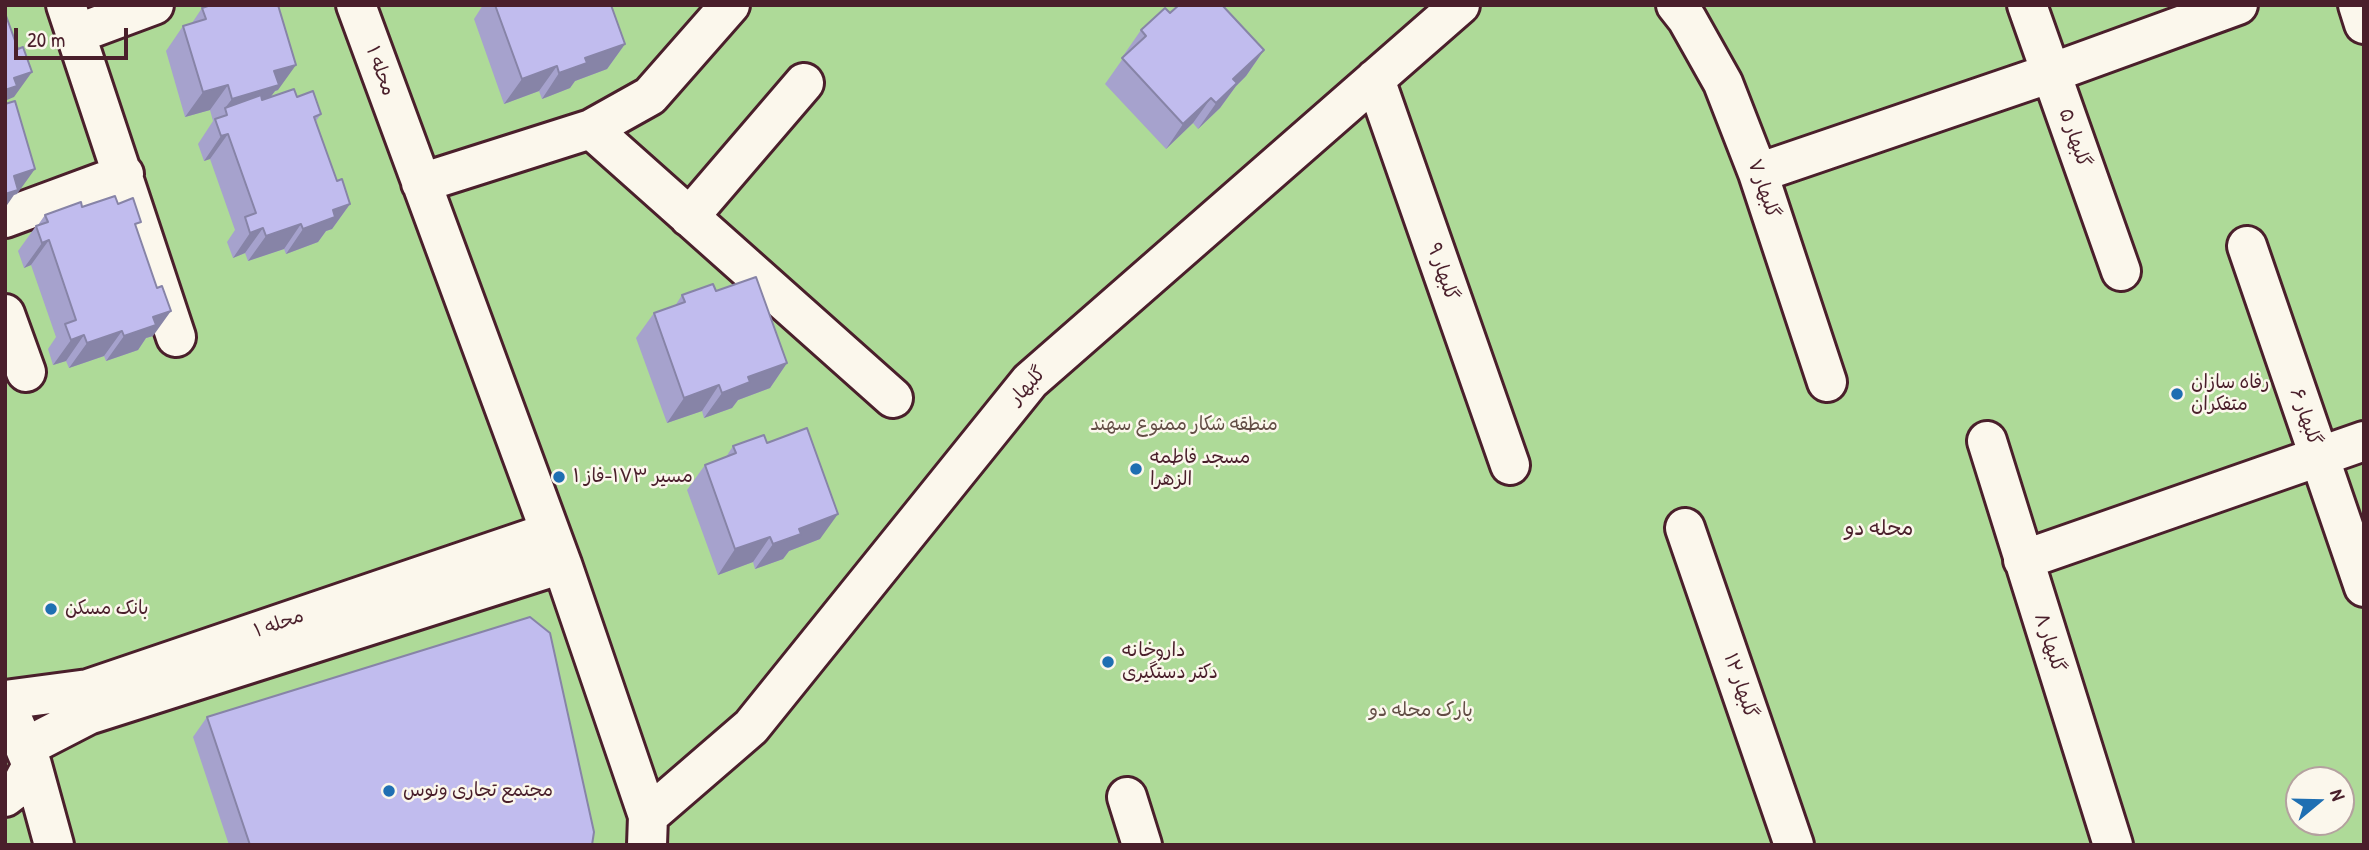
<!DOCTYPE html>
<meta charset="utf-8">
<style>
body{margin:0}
#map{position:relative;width:2369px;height:850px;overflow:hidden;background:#eae5ed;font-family:"Patrick Hand",sans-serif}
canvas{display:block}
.frame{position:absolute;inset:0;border:7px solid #4a1f2b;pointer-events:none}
.north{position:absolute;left:2285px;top:766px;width:70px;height:70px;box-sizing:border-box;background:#fbf7ec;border:2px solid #b4a19f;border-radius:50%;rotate:71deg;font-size:19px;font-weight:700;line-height:28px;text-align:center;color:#4a1f2b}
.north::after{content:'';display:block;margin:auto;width:24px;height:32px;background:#1f6fb2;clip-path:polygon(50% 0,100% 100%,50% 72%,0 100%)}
.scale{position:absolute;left:14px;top:28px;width:114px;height:32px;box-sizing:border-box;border:4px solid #4a1f2b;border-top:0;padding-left:9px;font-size:21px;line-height:24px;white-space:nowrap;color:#4a1f2b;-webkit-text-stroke:5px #fbf7ec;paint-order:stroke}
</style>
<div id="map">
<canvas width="2369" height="850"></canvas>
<div class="frame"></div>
<div class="north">N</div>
<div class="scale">20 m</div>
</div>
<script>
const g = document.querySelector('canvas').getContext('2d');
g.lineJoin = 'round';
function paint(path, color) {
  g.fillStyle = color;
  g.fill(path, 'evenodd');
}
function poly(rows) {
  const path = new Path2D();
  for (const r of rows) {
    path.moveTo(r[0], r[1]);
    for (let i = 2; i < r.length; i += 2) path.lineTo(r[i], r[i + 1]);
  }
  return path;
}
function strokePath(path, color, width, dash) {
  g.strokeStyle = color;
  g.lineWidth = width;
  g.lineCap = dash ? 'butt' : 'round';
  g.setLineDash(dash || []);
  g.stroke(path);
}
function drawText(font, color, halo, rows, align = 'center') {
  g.font = font + ' "Patrick Hand","Playpen Sans Arabic",sans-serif';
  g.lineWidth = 5;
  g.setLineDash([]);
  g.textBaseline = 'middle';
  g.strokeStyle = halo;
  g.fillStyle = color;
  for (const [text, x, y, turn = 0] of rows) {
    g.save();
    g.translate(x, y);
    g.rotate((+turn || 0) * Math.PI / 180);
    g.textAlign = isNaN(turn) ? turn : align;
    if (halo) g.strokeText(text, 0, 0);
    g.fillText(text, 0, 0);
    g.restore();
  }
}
const green = poly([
 [5,5,2364,5,2364,845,5,845],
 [2299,780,2341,780,2341,822,2299,822]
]);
const minor = poly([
 [66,5,176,337],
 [356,5,562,564,648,816,647,845],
 [1676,5,1687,19,1723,83,1758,173,1827,382],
 [2027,5,2121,271],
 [2358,5,2364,24],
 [76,34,154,5],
 [1375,79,1510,465],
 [591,129,893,398],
 [1758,173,2051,73,2238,5],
 [421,183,591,129,650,96,730,5],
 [689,217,804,83],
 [5,218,124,174],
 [2247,246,2364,587],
 [5,314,26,372],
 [1987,441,2113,845],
 [1685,528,1794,845],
 [2023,560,2364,441],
 [5,700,88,689,550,532],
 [26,747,88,715,562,564],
 [1127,797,1142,845],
 [648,816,751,727,1030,381,1460,5]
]);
const major = poly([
 [5,701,32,765,54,845],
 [5,797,22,784,32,765]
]);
const wall = poly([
 [483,5,611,5,625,44,607,69,575,81,570,88,542,99,539,91,504,104,474,19],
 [202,8,278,90,275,91,271,96,297,97,321,114,316,121,337,181,350,204,332,229,326,231,318,242,286,254,284,249,248,261,245,253,233,258,227,242,235,230,210,159,204,161,198,144,213,121,210,110,185,117,166,51,183,26,192,23],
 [1170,13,1264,50,1246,76,1236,86,1220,108,1198,129,1193,123,1166,149,1105,84,1124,57,1123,56,1141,30],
 [118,204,137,228,153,336,146,338,138,350,106,361,104,356,69,368,66,361,53,365,48,349,56,337,31,265,24,268,18,251,36,226,38,225,45,215,82,207],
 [716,291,787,363,770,388,738,400,732,408,704,418,702,411,667,423,636,338,654,313,675,306,682,295],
 [767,443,820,539,789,551,783,559,755,569,753,562,718,575,687,490,705,465,726,457,733,446],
 [207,717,592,845,229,845,193,737]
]);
const shadedWall = poly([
 [625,44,607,69,575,81,570,88,542,99,559,73,585,58],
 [1264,50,1246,76,1236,86,1220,108,1198,129,1233,79],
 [296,65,278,90,275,91,261,110,227,115,225,108,232,99,274,71],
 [557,66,539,91,504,104,522,79],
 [32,72,14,97,7,100,5,102,5,90,14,78],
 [228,85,210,110,185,117,203,92],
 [1211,98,1193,123,1166,149,1183,124],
 [228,134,210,159,204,161,221,136],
 [35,169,17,194,14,195,5,208,5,187,14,176],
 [350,204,332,229,326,231,318,242,286,254,303,229,333,210],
 [301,224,284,249,248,261,266,236],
 [263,228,245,253,233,258,250,233],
 [49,240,31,265,24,268,42,243],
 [171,311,153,336,146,338,138,350,106,361,124,336,153,317],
 [122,331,104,356,69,368,87,343],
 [84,335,66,361,53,365,71,340],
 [787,363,770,388,738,400,732,408,704,418,722,393,748,377],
 [719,385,702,411,667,423,684,398],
 [838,514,820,539,789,551,783,559,755,569,773,544,799,529],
 [770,537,753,562,718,575,735,549]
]);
const building = poly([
 [211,5,278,5,296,65,274,71,279,85,232,99,228,85,203,92,183,26,206,19,202,8,211,5],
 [495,5,611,5,625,44,585,58,587,63,559,73,557,66,522,79,495,5],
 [1179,5,1222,5,1264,50,1233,79,1237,83,1216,103,1211,98,1183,124,1122,58,1146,36,1141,30,1165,8,1170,13,1179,5],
 [5,13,18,49,23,47,32,72,14,78,17,86,5,90,5,13],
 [294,89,297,97,313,91,321,114,314,117,337,181,342,179,350,204,333,210,335,217,303,229,301,224,266,236,263,228,250,233,245,217,256,213,228,134,221,136,215,119,227,115,225,108,261,95,262,100,294,89],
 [15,101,35,169,14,176,18,190,5,194,5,104,15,101],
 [115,196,118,204,133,198,141,222,135,224,157,288,162,286,171,311,153,317,156,325,124,336,122,331,87,343,84,335,71,340,65,324,76,320,49,240,42,243,36,226,48,222,45,215,81,202,82,207,115,196],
 [756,277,787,363,748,377,750,382,722,393,719,385,684,398,654,313,685,302,682,295,713,284,716,291,756,277],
 [807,428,838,514,799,529,801,534,773,544,770,537,735,549,705,465,736,453,733,446,764,435,767,443,807,428],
 [530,617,550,633,594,832,592,845,250,845,207,717,530,617]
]);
const markers = [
 [2177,394,7,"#1f6fb2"],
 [1136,469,7,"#1f6fb2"],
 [559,477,7,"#1f6fb2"],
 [51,609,7,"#1f6fb2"],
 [1108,662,7,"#1f6fb2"],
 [389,791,7,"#1f6fb2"]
];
const streetNames = [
 ["محله ۱",380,71,70],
 ["گلبهار ۵",2074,138,71],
 ["گلبهار ۷",1763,189,71],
 ["گلبهار ۹",1442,272,71],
 ["گلبهار",1028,386,-47],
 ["گلبهار ۶",2305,417,71],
 ["محله ۱",279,624,-19],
 ["گلبهار ۸",2049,643,72],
 ["گلبهار ۱۲",1740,686,71]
];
const poiNames = [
 ["رفاه سازان",2191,383],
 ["متفکران",2191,405],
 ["مسجد فاطمه",1150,458],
 ["الزهرا",1150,480],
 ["مسیر ۱۷۳-فاز ۱",573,477],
 ["بانک مسکن",65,609],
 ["داروخانه",1122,651],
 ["دکتر دستگیری",1122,673],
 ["مجتمع تجاری ونوس",403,791]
];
const parkNames = [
 ["منطقه شکار ممنوع سهند",1184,425],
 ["پارک محله دو",1421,711]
];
const neighbourhoodNames = [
 ["محله دو",1879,529]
];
paint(green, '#aeda98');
strokePath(minor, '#4a1f2b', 44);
strokePath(major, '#4a1f2b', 44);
strokePath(minor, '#fbf7ec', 38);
strokePath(major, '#fbf7ec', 38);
paint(wall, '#a6a2cd');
paint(shadedWall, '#8784a7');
paint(building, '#c1bcee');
strokePath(building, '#8784a7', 2);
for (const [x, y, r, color] of markers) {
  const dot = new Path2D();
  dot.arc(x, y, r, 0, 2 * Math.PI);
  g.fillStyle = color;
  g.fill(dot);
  strokePath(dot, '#fbf7ec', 2.5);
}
drawText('19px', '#4a1f2b', '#fbf7ec', streetNames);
drawText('19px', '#4a1f2b', '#fbf7ec', poiNames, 'left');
drawText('19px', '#634e46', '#fbf7ec', parkNames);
drawText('21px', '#4a1f2b', '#fbf7ec', neighbourhoodNames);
</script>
